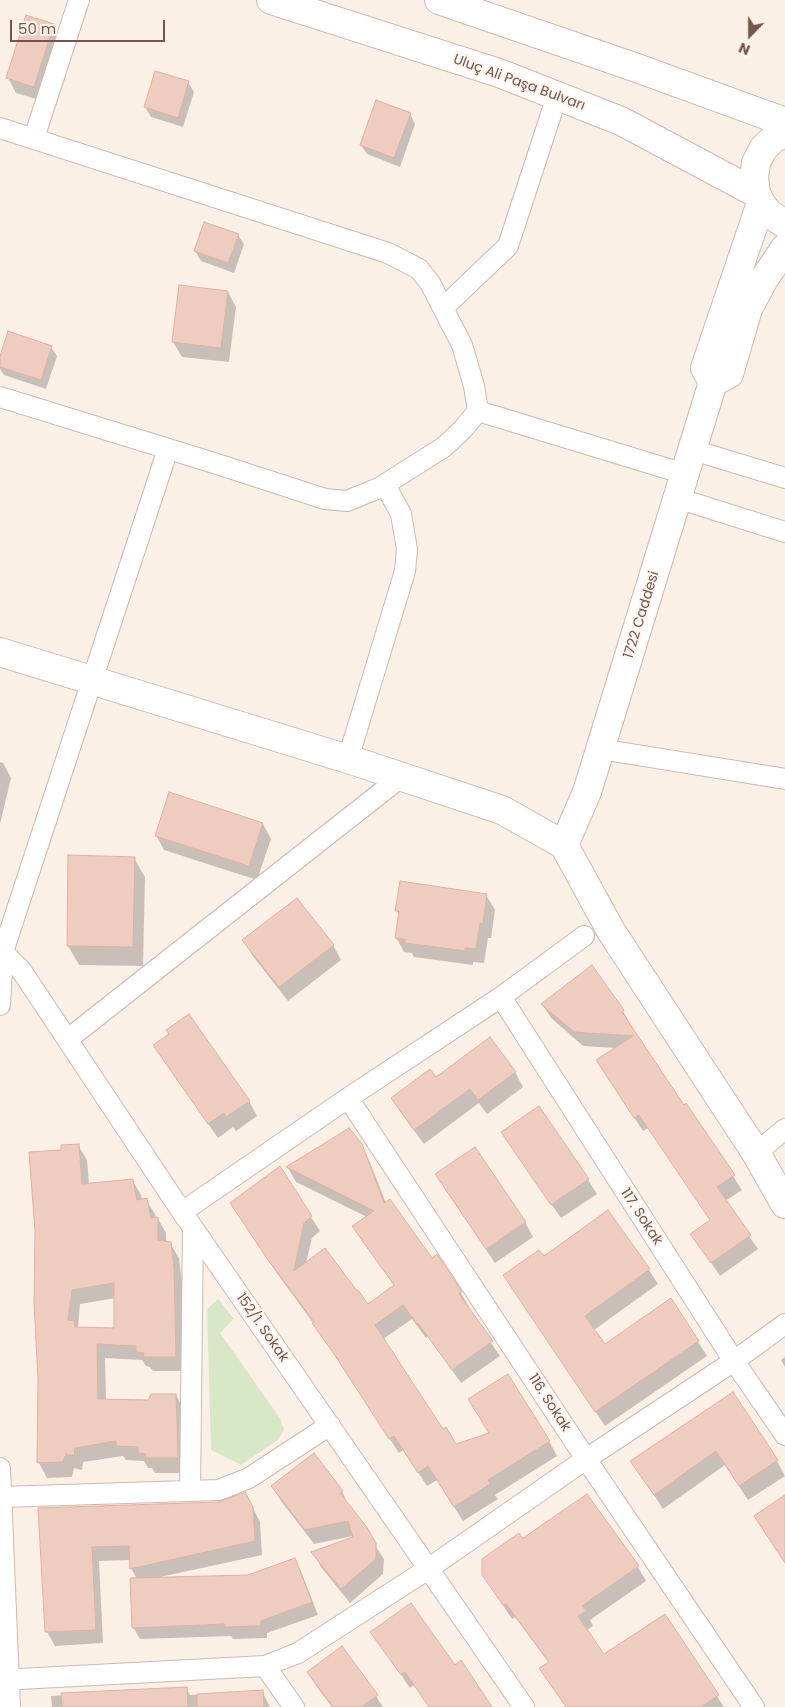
<!DOCTYPE html>
<meta charset="utf-8">
<style>
body{margin:0}
#map{position:relative;width:785px;height:1707px;overflow:hidden;background:#fbf0e6;font-family:Poppins,sans-serif}
canvas{display:block}
.north{position:absolute;left:725px;top:10px;width:50px;height:50px;-webkit-text-stroke:4px #fef5ed;paint-order:stroke;rotate:202deg;font-size:14px;font-weight:700;line-height:20px;text-align:center;color:#73554c}
.north::after{content:'';display:block;margin:auto;width:18px;height:22px;background:#73554c;clip-path:polygon(50% 0,100% 100%,50% 72%,0 100%)}
.scale{position:absolute;left:10px;top:20px;width:155px;height:22px;box-sizing:border-box;border:2px solid #73554c;border-top:0;padding-left:6px;font-size:15px;line-height:18px;white-space:nowrap;color:#73554c;-webkit-text-stroke:4px #fef5ed;paint-order:stroke}
</style>
<div id="map">
<canvas width="785" height="1707"></canvas>
<div class="north">N</div>
<div class="scale">50 m</div>
</div>
<script>
const g = document.querySelector('canvas').getContext('2d');
g.lineJoin = 'round';
function paint(path, color) {
  g.fillStyle = color;
  g.fill(path, 'evenodd');
}
function poly(rows) {
  const path = new Path2D();
  for (const r of rows) {
    path.moveTo(r[0], r[1]);
    for (let i = 2; i < r.length; i += 2) path.lineTo(r[i], r[i + 1]);
  }
  return path;
}
function strokePath(path, color, width, dash) {
  g.strokeStyle = color;
  g.lineWidth = width;
  g.lineCap = dash ? 'butt' : 'round';
  g.setLineDash(dash || []);
  g.stroke(path);
}
function drawText(font, color, halo, rows, align = 'center') {
  g.font = font + ' Poppins,sans-serif';
  g.lineWidth = 4;
  g.setLineDash([]);
  g.textBaseline = 'middle';
  g.strokeStyle = halo;
  g.fillStyle = color;
  for (const [text, x, y, turn = 0] of rows) {
    g.save();
    g.translate(x, y);
    g.rotate((+turn || 0) * Math.PI / 180);
    g.textAlign = isNaN(turn) ? turn : align;
    if (halo) g.strokeText(text, 0, 0);
    g.fillText(text, 0, 0);
    g.restore();
  }
}
const green = poly([
 [218,1299,234,1319,220,1333,280,1418,284,1430,278,1440,241,1465,211,1450,207,1309]
]);
const shadow = poly([
 [54,25,62,39,43,101,16,93,8,78],
 [188,82,194,92,183,127,151,117,145,107],
 [410,114,415,124,400,167,367,154,361,145],
 [238,235,244,244,234,273,201,261,195,251],
 [228,292,236,307,229,362,182,357,173,342],
 [51,347,57,356,46,389,4,375,0,369,0,360],
 [0,762,3,763,11,778,0,824],
 [263,824,271,839,257,880,164,850,156,835],
 [134,858,145,877,143,966,79,965,68,946],
 [486,895,495,910,491,938,488,938,484,963,473,962,473,965,414,957,412,953,404,952,396,937,399,915,396,910],
 [244,940,333,945,341,960,288,1001,252,955],
 [592,967,623,1011,631,1025,630,1026,684,1106,686,1105,742,1190,725,1201,758,1249,720,1276,692,1234,711,1221,648,1128,643,1131,597,1061,616,1048,583,1046,551,1018,543,1005],
 [155,1045,249,1101,257,1116,236,1131,233,1127,218,1138,163,1060],
 [515,1072,523,1087,487,1114,479,1103,424,1144,401,1113,392,1099,436,1078],
 [538,1108,588,1180,597,1194,561,1218,511,1147,502,1133],
 [78,1145,87,1160,89,1184,132,1180,141,1195,142,1200,146,1200,155,1214,156,1219,158,1219,166,1233,166,1243,170,1243,179,1258,182,1283,183,1371,153,1371,150,1367,146,1366,142,1360,105,1358,106,1400,149,1402,176,1395,184,1410,186,1473,155,1473,152,1468,148,1468,144,1461,126,1460,123,1456,83,1462,82,1470,74,1468,72,1477,47,1478,39,1463,39,1380,63,1151],
 [116,1298,115,1329,78,1328,80,1304],
 [361,1145,369,1160,386,1203,431,1260,461,1293,469,1307,467,1308,500,1356,461,1383,428,1336,426,1338,412,1319,383,1339,443,1431,456,1445,490,1433,549,1441,557,1456,495,1495,498,1499,463,1521,437,1480,427,1486,403,1450,399,1453,314,1324,276,1272,240,1217,279,1168,320,1231,312,1238,306,1263,368,1305,395,1286,362,1241,354,1226,367,1217,296,1182,288,1168],
 [445,1189,525,1222,533,1237,495,1263],
 [607,1212,649,1270,658,1284,594,1330,605,1346,671,1300,707,1356,605,1426,504,1275,543,1258],
 [785,1357,785,1367,781,1360],
 [732,1394,777,1461,785,1476,748,1500,725,1465,663,1509,632,1461],
 [272,1486,342,1491,349,1507,384,1559,383,1574,350,1603,321,1567,313,1552,353,1538,353,1536,314,1544,281,1501],
 [587,1495,638,1567,646,1581,590,1620,593,1626,586,1631,604,1656,664,1616,724,1707,566,1707,549,1683,541,1669,549,1663,515,1617,512,1619,483,1575,523,1540],
 [253,1508,260,1522,262,1555,160,1577,248,1576,294,1559,301,1571,318,1615,267,1633,267,1638,233,1639,231,1636,140,1639,133,1627,137,1579,131,1568,130,1560,99,1561,103,1643,55,1646,47,1632,39,1509],
 [372,1632,454,1666,491,1707,429,1707,414,1685,410,1688],
 [308,1672,376,1696,383,1707,332,1707,316,1686],
 [186,1688,190,1695,262,1691,270,1707,52,1707,51,1696]
]);
const building = poly([
 [26,15,54,24,34,87,6,78,26,15],
 [155,71,189,81,178,118,144,107,155,71],
 [376,100,411,113,394,158,360,145,376,100],
 [204,222,239,234,228,263,194,251,204,222],
 [179,285,228,291,221,348,172,342,179,285],
 [8,331,52,346,41,380,0,367,0,356,8,331],
 [169,792,263,823,249,866,155,836,169,792],
 [68,855,135,857,133,947,67,946,68,855],
 [400,881,487,894,483,924,480,923,476,949,465,948,465,951,421,945,405,943,405,939,395,938,399,911,395,911,400,881],
 [297,898,334,945,279,987,242,940,297,898],
 [592,965,624,1010,622,1012,684,1105,686,1103,735,1175,717,1187,751,1235,711,1263,690,1234,710,1220,639,1115,634,1118,596,1060,633,1036,574,1032,541,1004,592,965],
 [189,1014,250,1101,226,1117,224,1113,208,1124,153,1045,169,1034,166,1030,189,1014],
 [490,1037,516,1072,478,1100,470,1089,414,1130,391,1098,430,1069,436,1077,490,1037],
 [539,1106,589,1179,551,1205,501,1132,539,1106],
 [349,1128,362,1144,384,1203,390,1199,432,1258,437,1254,462,1292,459,1294,493,1341,452,1370,418,1323,417,1324,403,1305,375,1325,443,1429,446,1427,456,1444,489,1433,468,1399,508,1374,550,1441,488,1480,490,1484,454,1507,428,1466,418,1473,394,1436,389,1439,334,1354,312,1323,314,1322,266,1257,230,1203,280,1166,312,1216,304,1223,294,1271,325,1248,357,1291,358,1290,368,1304,394,1285,352,1226,374,1211,286,1167,349,1128],
 [79,1144,82,1184,133,1179,137,1200,147,1198,151,1218,158,1217,158,1240,171,1242,174,1268,176,1357,143,1357,144,1353,136,1352,136,1346,97,1344,98,1399,148,1400,151,1394,176,1394,178,1458,145,1458,146,1454,138,1453,138,1447,116,1446,116,1441,75,1448,74,1456,66,1454,63,1462,37,1463,38,1380,34,1302,35,1231,29,1152,61,1150,61,1145,79,1144],
 [114,1283,114,1328,75,1327,75,1321,68,1320,72,1290,114,1283],
 [475,1147,526,1222,486,1249,435,1174,475,1147],
 [608,1210,650,1269,585,1316,605,1344,671,1298,699,1341,595,1412,503,1275,539,1250,544,1256,608,1210],
 [733,1392,778,1460,739,1486,716,1451,654,1495,630,1461,733,1392],
 [314,1453,343,1491,340,1493,366,1526,376,1543,376,1559,341,1589,311,1552,353,1537,348,1521,305,1530,271,1486,314,1453],
 [245,1492,253,1507,255,1541,130,1569,129,1546,92,1547,96,1630,45,1632,38,1508,219,1502,245,1492],
 [587,1494,639,1566,582,1606,586,1611,578,1616,604,1654,665,1614,719,1695,701,1707,566,1707,539,1668,549,1662,506,1604,503,1605,482,1575,482,1559,519,1533,523,1538,587,1494],
 [785,1495,785,1563,754,1516,785,1495],
 [295,1558,312,1602,261,1621,261,1626,224,1627,224,1624,132,1628,130,1578,248,1575,295,1558],
 [411,1603,455,1665,461,1660,492,1707,429,1707,405,1672,401,1675,370,1632,411,1603],
 [342,1646,378,1695,361,1707,333,1707,307,1672,342,1646],
 [187,1687,188,1707,62,1707,61,1693,187,1687],
 [263,1690,264,1707,197,1707,197,1694,263,1690]
]);
const street = poly([
 [0,128,388,253,419,269,430,283,462,345,474,386,478,411],
 [34,138,79,0],
 [443,308,508,246,557,96],
 [0,397,214,463,325,499,347,501,379,488,444,447,462,430,478,411],
 [478,411,685,474],
 [693,450,785,478],
 [677,498,785,532],
 [600,749,785,779],
 [348,759,405,571,407,549,401,514,385,485],
 [0,949,21,970,182,1212,524,1707],
 [501,997,734,1361,785,1435],
 [0,1005,3,952,168,449],
 [68,1039,401,777],
 [348,1098,586,1459,754,1707],
 [756,1153,785,1129],
 [182,1212,348,1098,501,997,584,936],
 [0,1468,10,1707],
 [190,1491,193,1228],
 [2,1497,219,1490,249,1478,330,1425],
 [265,1666,294,1707],
 [0,1680,265,1666,298,1653,428,1569,586,1459,734,1361,785,1324]
]);
const secondary = poly([
 [271,0,499,73,621,121,756,193],
 [439,0,637,68,785,122],
 [785,133,774,138,763,149,756,163,754,178,756,193,761,203,768,213,785,224],
 [713,382,705,368,761,203],
 [0,652,348,759,502,810,564,845,611,931,756,1153,785,1204],
 [564,845,587,792,713,382,729,374,748,309,764,279,785,248]
]);
const streetNames = [
 ["Uluç Ali Paşa Bulvarı",519,83,20],
 ["1722 Caddesi",642,615,-73],
 ["117. Sokak",641,1217,57],
 ["152/1. Sokak",262,1328,55],
 ["116. Sokak",549,1403,57]
];
paint(green, '#d8e8c6');
paint(shadow, '#0003');
paint(building, '#efccc0');
strokePath(building, '#e0b0a1', 1);
strokePath(street, '#ceb9b0', 22);
strokePath(secondary, '#d1b8ae', 30);
strokePath(street, '#fff', 20);
strokePath(secondary, '#fff', 28);
drawText('14px', '#73554c', '#fef5ed', streetNames);
</script>
